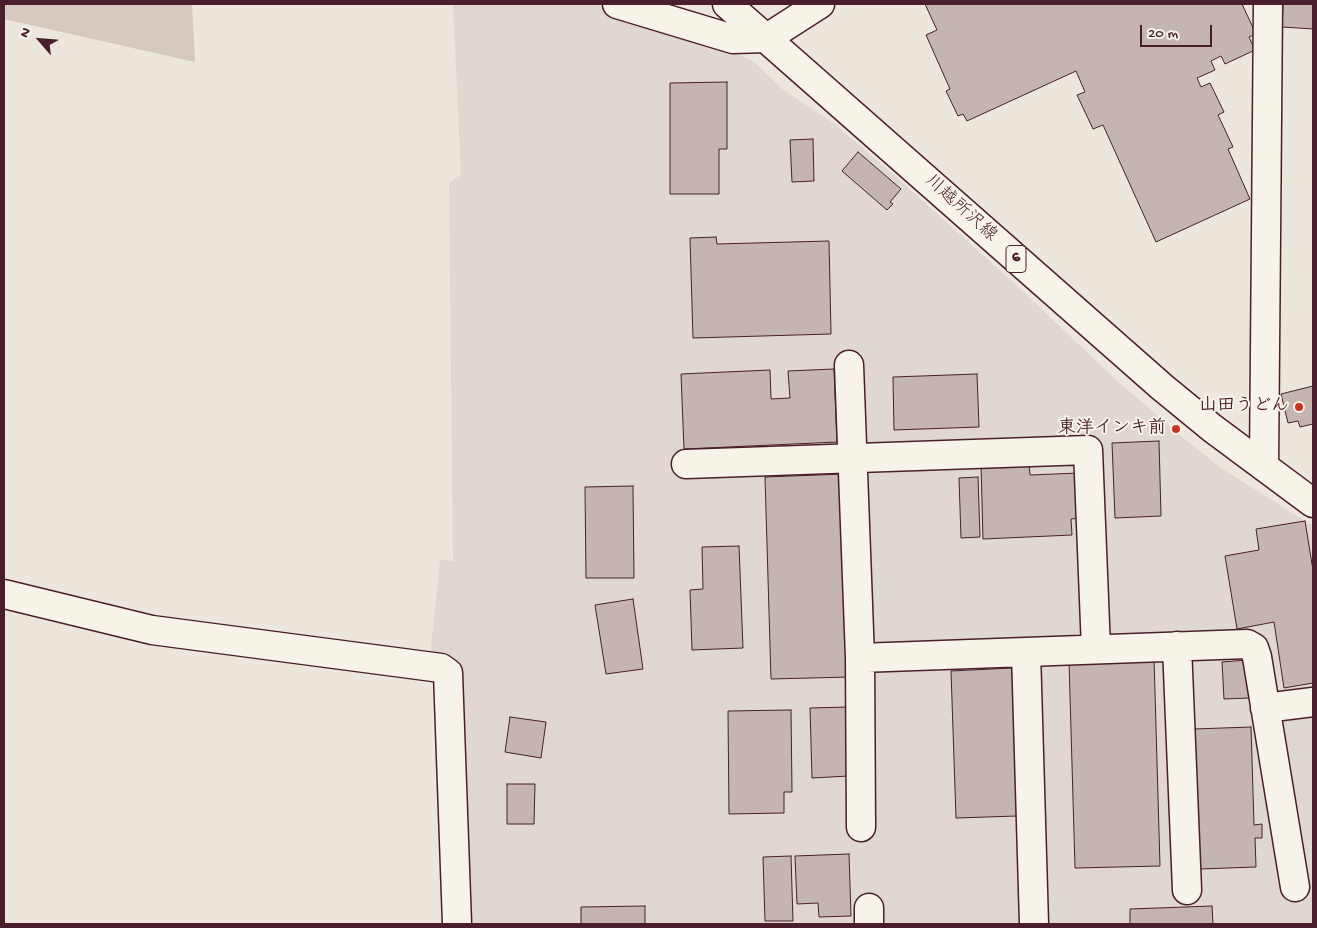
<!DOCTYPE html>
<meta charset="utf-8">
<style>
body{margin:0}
#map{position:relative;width:1317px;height:928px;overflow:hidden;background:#ece6dd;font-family:"Gochi Hand",sans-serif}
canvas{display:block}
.frame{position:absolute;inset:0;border:5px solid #4a1f2b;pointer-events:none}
.north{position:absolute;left:15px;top:15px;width:50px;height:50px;-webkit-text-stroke:4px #f7f3e8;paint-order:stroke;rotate:297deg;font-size:14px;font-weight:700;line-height:20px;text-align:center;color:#4a1f2b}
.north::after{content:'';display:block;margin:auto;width:18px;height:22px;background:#4a1f2b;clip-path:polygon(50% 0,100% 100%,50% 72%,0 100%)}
.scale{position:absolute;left:1140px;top:25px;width:72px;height:22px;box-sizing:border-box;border:2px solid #4a1f2b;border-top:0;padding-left:6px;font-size:15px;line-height:18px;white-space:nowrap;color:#4a1f2b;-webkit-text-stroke:4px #f7f3e8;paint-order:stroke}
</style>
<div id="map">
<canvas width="1317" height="928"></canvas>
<div class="frame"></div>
<div class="north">N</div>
<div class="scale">20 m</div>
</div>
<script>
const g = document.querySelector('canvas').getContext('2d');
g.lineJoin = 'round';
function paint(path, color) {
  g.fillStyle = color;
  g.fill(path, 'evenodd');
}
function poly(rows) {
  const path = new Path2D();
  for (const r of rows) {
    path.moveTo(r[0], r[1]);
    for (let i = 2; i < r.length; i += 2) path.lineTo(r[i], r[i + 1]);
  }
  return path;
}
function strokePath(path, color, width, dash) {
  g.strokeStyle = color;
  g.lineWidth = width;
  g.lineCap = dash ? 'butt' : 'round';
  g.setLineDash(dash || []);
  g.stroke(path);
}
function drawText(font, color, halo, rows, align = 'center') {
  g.font = font + ' "Gochi Hand","Klee One",sans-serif';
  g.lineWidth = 4;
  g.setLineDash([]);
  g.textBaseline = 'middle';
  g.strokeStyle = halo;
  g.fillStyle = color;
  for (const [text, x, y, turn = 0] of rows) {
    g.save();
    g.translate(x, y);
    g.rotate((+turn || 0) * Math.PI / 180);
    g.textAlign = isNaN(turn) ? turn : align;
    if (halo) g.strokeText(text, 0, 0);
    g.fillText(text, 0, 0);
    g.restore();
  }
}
const built = poly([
 [453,4,595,4,633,15,711,41,754,62,781,88,836,125,905,185,1014,283,1113,377,1182,437,1221,468,1313,526,1313,924,467,924,461,738,430,658,440,560,453,561,449,184,461,174]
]);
const green = poly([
 [4,4,192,4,195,62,4,19]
]);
const building = poly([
 [925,4,1242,4,1256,34,1249,37,1255,50,1225,64,1221,56,1211,61,1215,70,1197,78,1201,87,1210,83,1224,112,1218,115,1233,147,1228,149,1250,199,1156,242,1103,125,1093,129,1077,95,1085,92,1076,71,967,121,963,114,958,116,946,91,950,89,926,35,937,30,925,4],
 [1283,4,1313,4,1313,29,1282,27,1283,4],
 [727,82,727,149,719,149,719,194,670,194,670,83,727,82],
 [813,139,814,181,792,182,790,140,813,139],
 [858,152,901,189,890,202,893,204,887,210,842,171,858,152],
 [716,237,717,244,829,241,831,334,693,338,690,238,716,237],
 [834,369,837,442,684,449,681,374,770,370,771,399,790,398,788,371,834,369],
 [977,374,979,427,894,430,893,377,977,374],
 [1313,386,1313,424,1300,427,1298,421,1288,423,1281,394,1313,386],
 [1159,441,1161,516,1115,518,1112,443,1159,441],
 [1029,462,1030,475,1079,473,1081,518,1071,519,1072,535,983,539,981,464,1029,462],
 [844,474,850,677,771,679,765,477,844,474],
 [978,477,980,537,961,538,959,478,978,477],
 [633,486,634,578,586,578,585,487,633,486],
 [1305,521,1313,570,1313,683,1284,688,1274,622,1237,629,1225,556,1259,550,1256,529,1305,521],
 [739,546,743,648,692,650,690,590,703,589,702,547,739,546],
 [633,599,643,669,606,674,595,605,633,599],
 [1154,658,1160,866,1075,868,1069,661,1154,658],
 [1247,660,1249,698,1224,699,1222,662,1247,660],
 [1012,668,1017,816,956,818,951,671,1012,668],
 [847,707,849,776,812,778,810,708,847,707],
 [791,710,792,792,784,792,784,813,729,814,728,711,791,710],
 [510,717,546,722,541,758,505,752,510,717],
 [1251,727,1254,825,1262,824,1262,838,1255,838,1256,867,1199,869,1194,729,1251,727],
 [507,784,535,784,534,824,507,824,507,784],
 [849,854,851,916,819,917,818,903,797,904,795,856,849,854],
 [791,856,793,921,765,921,763,857,791,856],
 [645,906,645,924,581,924,581,907,645,906],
 [1212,906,1213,924,1130,924,1130,909,1212,906]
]);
const minor = poly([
 [617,4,733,39,767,38,820,4],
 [849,365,860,658,861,827],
 [686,464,1088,450,1096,649],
 [1264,465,1268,4],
 [4,594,152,630,441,668,448,673,457,924],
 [1177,646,1187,890],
 [1026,652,1034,924],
 [860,658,1247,644,1254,648,1257,657,1295,887],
 [1265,708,1313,702],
 [869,908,869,924]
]);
const major = poly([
 [727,4,1162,387,1212,428,1313,503]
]);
const markers = [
 [1299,407,5,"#c8321e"],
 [1176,429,5,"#c8321e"]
];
const shields = [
 [1016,259,20]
];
const shieldNames = [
 ["6",1016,259]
];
const streetNames = [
 ["川越所沢線",960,209,42]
];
const poiNames = [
 ["山田うどん",1289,407],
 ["東洋インキ前",1166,429]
];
paint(built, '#e0d7d0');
paint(green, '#d5c9c2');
paint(building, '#c4b5b0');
strokePath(building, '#4a1f2b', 1);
strokePath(minor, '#4a1f2b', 31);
strokePath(major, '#4a1f2b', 31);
strokePath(minor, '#f7f3e8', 28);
strokePath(major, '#f7f3e8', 28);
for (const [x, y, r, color] of markers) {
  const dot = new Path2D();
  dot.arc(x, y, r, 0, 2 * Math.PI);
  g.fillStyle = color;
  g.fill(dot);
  strokePath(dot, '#f7f3e8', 2);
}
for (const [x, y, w] of shields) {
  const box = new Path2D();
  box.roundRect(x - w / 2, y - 13.5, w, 27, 4);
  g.fillStyle = '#f7f3e8';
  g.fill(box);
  strokePath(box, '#4a1f2b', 1);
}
drawText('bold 16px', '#4a1f2b', null, shieldNames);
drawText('18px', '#4a1f2b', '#f7f3e8', streetNames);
drawText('bold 18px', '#4a1f2b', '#f7f3e8', poiNames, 'right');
</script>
